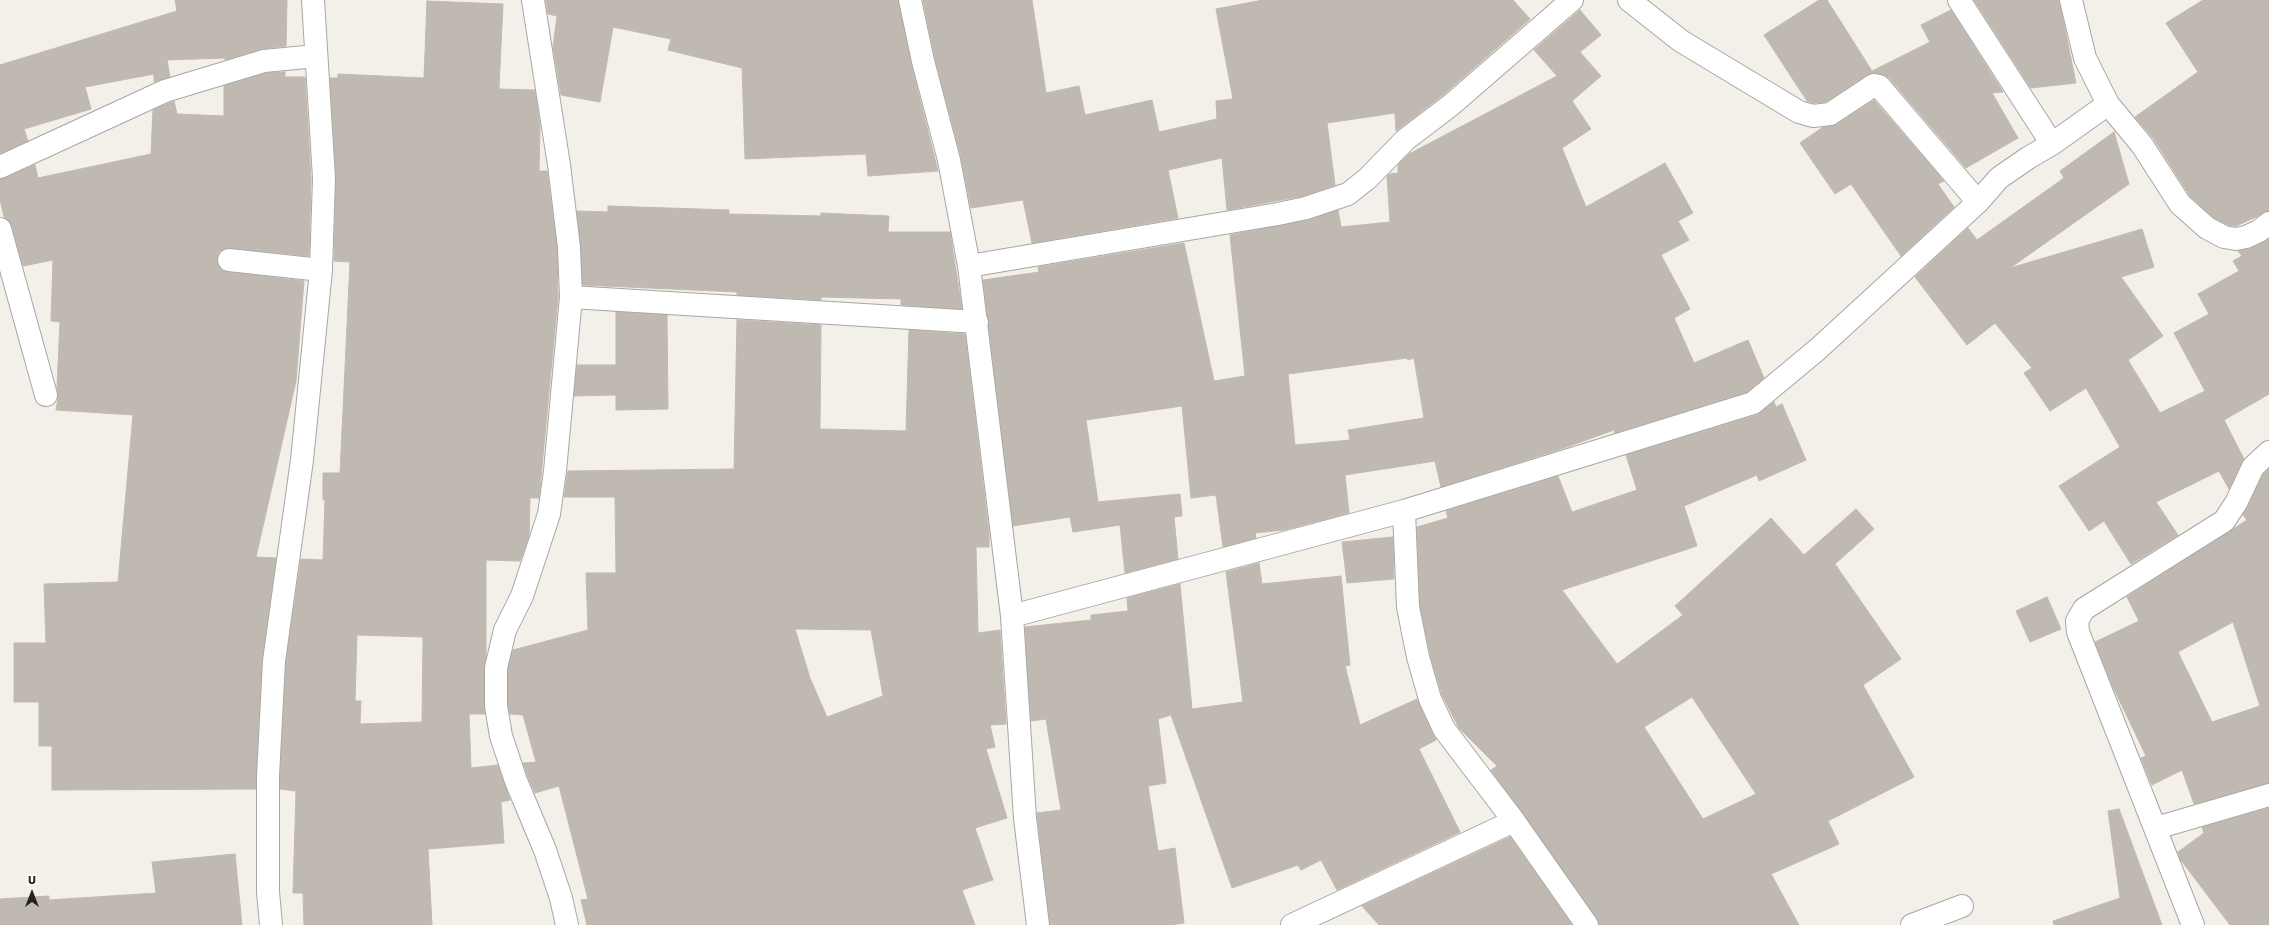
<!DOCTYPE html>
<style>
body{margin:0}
#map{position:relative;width:2269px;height:925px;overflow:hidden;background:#f2f0e9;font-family:Rubik,sans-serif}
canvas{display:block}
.north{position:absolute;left:12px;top:873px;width:40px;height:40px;-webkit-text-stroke:3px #fff;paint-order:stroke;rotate:0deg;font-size:11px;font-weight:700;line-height:16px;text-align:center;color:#222}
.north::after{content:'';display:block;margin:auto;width:14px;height:18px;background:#222;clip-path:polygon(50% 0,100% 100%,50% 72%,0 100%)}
</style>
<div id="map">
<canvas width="2269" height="925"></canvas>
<div class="north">U</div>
</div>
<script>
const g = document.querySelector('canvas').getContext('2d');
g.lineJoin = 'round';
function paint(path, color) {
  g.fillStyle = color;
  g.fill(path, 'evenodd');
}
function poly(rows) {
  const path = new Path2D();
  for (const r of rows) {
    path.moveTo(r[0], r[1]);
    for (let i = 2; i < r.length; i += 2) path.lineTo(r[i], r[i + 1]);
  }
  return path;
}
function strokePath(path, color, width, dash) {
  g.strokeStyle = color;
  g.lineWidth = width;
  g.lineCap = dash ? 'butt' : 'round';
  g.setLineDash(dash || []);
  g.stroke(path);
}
const building = poly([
 [175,0,287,0,286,46,261,49,225,60,225,58,167,60,170,77,154,82,154,74,85,87,91,109,24,129,28,141,0,153,0,65,177,11,175,0],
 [546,0,898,0,911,64,938,171,868,176,866,154,745,159,742,68,668,50,671,39,613,27,600,102,561,95,553,47,557,16,548,14,546,0],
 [923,0,1032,0,1046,93,1079,86,1085,115,1152,100,1159,132,1217,119,1216,101,1233,99,1216,9,1263,0,1513,0,1530,19,1443,95,1396,131,1395,113,1327,123,1335,185,1303,196,1227,210,1222,158,1168,170,1178,218,1032,243,1023,200,971,208,961,157,935,58,923,0],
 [1819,0,1827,0,1872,71,1930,42,1921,25,1951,10,2003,92,1992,93,2018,138,1966,168,1889,78,1876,73,1867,75,1826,102,1814,103,1807,101,1764,35,1819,0],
 [1974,0,2059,0,2076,83,2031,88,1974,0],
 [2203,0,2269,0,2269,211,2236,226,2228,225,2214,218,2190,196,2153,138,2135,117,2198,72,2166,23,2203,0],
 [427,1,503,4,499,89,535,90,540,127,539,171,547,171,557,248,558,297,539,498,530,498,529,536,520,561,486,560,486,658,484,668,485,714,469,714,471,768,498,765,510,800,501,802,504,843,428,849,432,925,304,925,303,893,293,893,296,791,280,789,280,776,286,662,301,559,323,560,325,500,323,500,323,473,340,473,350,262,334,261,336,177,330,78,338,78,338,74,424,78,427,1],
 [357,635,423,637,422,722,360,724,361,701,355,701,357,635],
 [1580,10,1601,35,1580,52,1601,76,1572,101,1591,129,1562,148,1586,207,1665,163,1693,213,1678,221,1689,240,1661,255,1690,309,1674,318,1694,363,1748,340,1764,378,1747,392,1615,433,1614,430,1564,448,1441,487,1435,461,1345,475,1349,513,1284,530,1255,533,1256,538,1223,547,1216,495,1191,498,1182,406,1086,420,1098,502,1180,494,1182,516,1174,517,1178,559,1125,573,1120,525,1073,532,1070,517,1013,526,983,280,1039,272,1038,267,1184,243,1214,381,1245,376,1230,235,1309,220,1338,210,1341,227,1390,222,1387,176,1390,174,1398,173,1398,165,1409,154,1557,76,1534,50,1580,10],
 [1407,358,1408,360,1414,358,1424,418,1348,430,1350,440,1295,445,1288,374,1407,358],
 [285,72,285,77,305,77,311,178,309,256,230,248,219,252,217,259,221,270,228,272,304,281,296,381,256,557,276,558,262,660,256,789,52,790,52,746,39,746,39,702,14,702,14,643,46,643,44,584,118,582,133,415,56,410,58,398,57,387,60,322,51,321,53,260,23,266,12,226,4,217,0,199,0,179,35,165,38,178,151,154,153,110,174,101,177,114,224,116,224,86,266,73,285,72],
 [1874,100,1944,181,1938,184,1954,207,1901,256,1851,184,1835,194,1800,143,1823,127,1837,124,1874,100],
 [2114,132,2129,184,2010,268,2142,229,2154,267,2121,277,2163,336,2128,360,2160,413,2205,391,2174,333,2209,314,2198,294,2239,271,2233,261,2242,256,2238,251,2251,248,2269,239,2269,394,2224,420,2244,459,2229,489,2219,471,2156,502,2178,535,2131,564,2104,521,2089,531,2059,486,2120,447,2086,388,2050,411,2024,373,2032,368,1995,323,1967,345,1915,277,1968,228,1977,240,2064,178,2060,171,2114,132],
 [608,206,729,210,729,214,821,216,821,213,889,216,888,232,950,232,962,309,901,305,901,299,821,297,821,300,737,295,737,292,583,285,577,211,608,212,608,206],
 [616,312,667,315,668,409,616,410,616,395,574,396,577,365,616,365,616,312],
 [737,320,821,325,820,429,906,431,909,330,965,334,989,533,989,547,976,547,978,633,1000,630,1006,724,990,725,995,747,986,749,1007,818,975,828,993,880,962,890,975,925,587,925,581,900,588,899,559,786,535,793,528,777,523,763,536,762,523,715,510,714,508,705,508,669,513,650,588,630,586,573,616,573,615,497,564,497,568,471,734,469,737,320],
 [795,629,871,630,883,696,827,717,810,678,795,629],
 [1774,402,1776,407,1782,404,1806,460,1759,481,1757,475,1684,506,1697,546,1562,590,1617,664,1683,615,1675,606,1771,518,1804,555,1856,509,1874,529,1835,564,1901,659,1863,685,1914,777,1828,821,1839,844,1771,874,1799,925,1599,925,1597,918,1491,770,1497,766,1459,728,1442,695,1430,654,1420,606,1417,527,1448,518,1446,511,1558,476,1572,512,1637,490,1626,455,1757,415,1774,402],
 [1692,697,1756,794,1703,819,1644,727,1692,697],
 [2269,469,2269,783,2194,804,2182,770,2152,785,2141,758,2146,756,2113,687,2095,642,2139,621,2127,597,2247,520,2243,515,2263,474,2269,469],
 [2233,622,2260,706,2212,722,2178,652,2233,622],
 [1393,537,1394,579,1347,583,1342,542,1393,537],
 [1259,563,1262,584,1341,576,1350,665,1345,666,1360,725,1417,699,1436,740,1419,749,1460,832,1337,890,1321,860,1301,870,1298,865,1232,888,1171,715,1158,719,1166,783,1148,786,1158,851,1175,848,1184,923,1169,925,1050,925,1037,813,1061,810,1046,719,1031,721,1025,627,1091,620,1091,615,1128,611,1127,598,1180,584,1192,709,1243,702,1226,572,1259,563],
 [2047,597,2061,629,2030,642,2016,611,2047,597],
 [2269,808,2269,925,2230,925,2180,859,2178,852,2204,833,2202,827,2269,808],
 [2119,809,2162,925,2054,925,2053,921,2120,898,2108,811,2119,809],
 [1510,837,1572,925,1379,925,1362,906,1510,837],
 [235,854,242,925,0,925,0,899,49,896,49,900,156,893,152,862,235,854]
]);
const minor = poly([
 [533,0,559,165,569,247,571,297,555,471,549,514,522,596,505,630,496,668,496,706,501,736,516,781,545,850,561,898,567,925],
 [910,0,923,61,949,160,969,266],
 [1629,0,1681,41,1799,112,1813,116,1830,114,1874,85,1879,86,1978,202],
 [1959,0,2052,144],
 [2071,0,2085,58,2108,104,2142,145,2180,204,2207,228,2224,237,2236,239,2246,237,2259,231,2269,223],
 [0,167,165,91,264,61,316,56],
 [0,229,46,395],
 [229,260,321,270,324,178,313,0],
 [571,297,977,322],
 [1404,511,1408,607,1418,657,1430,699,1444,729,1514,821,1587,925],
 [1012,616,1404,511,1753,403,1818,349,1978,202,1999,178,2028,158,2052,144,2108,104],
 [2156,828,2269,795],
 [271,925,268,892,268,776,274,661,302,460,321,270],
 [1038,925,1025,818,1012,616,969,266,1278,214,1306,208,1348,194,1368,178,1405,140,1451,105,1572,0],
 [1292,925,1514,821],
 [1912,925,1962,906],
 [2193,925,2078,632,2077,621,2084,609,2224,521,2236,503,2253,467,2269,452]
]);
paint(building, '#bfb9b2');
strokePath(building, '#c3b9ab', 1);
strokePath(minor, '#a6a6a6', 24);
strokePath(minor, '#fff', 22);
</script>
